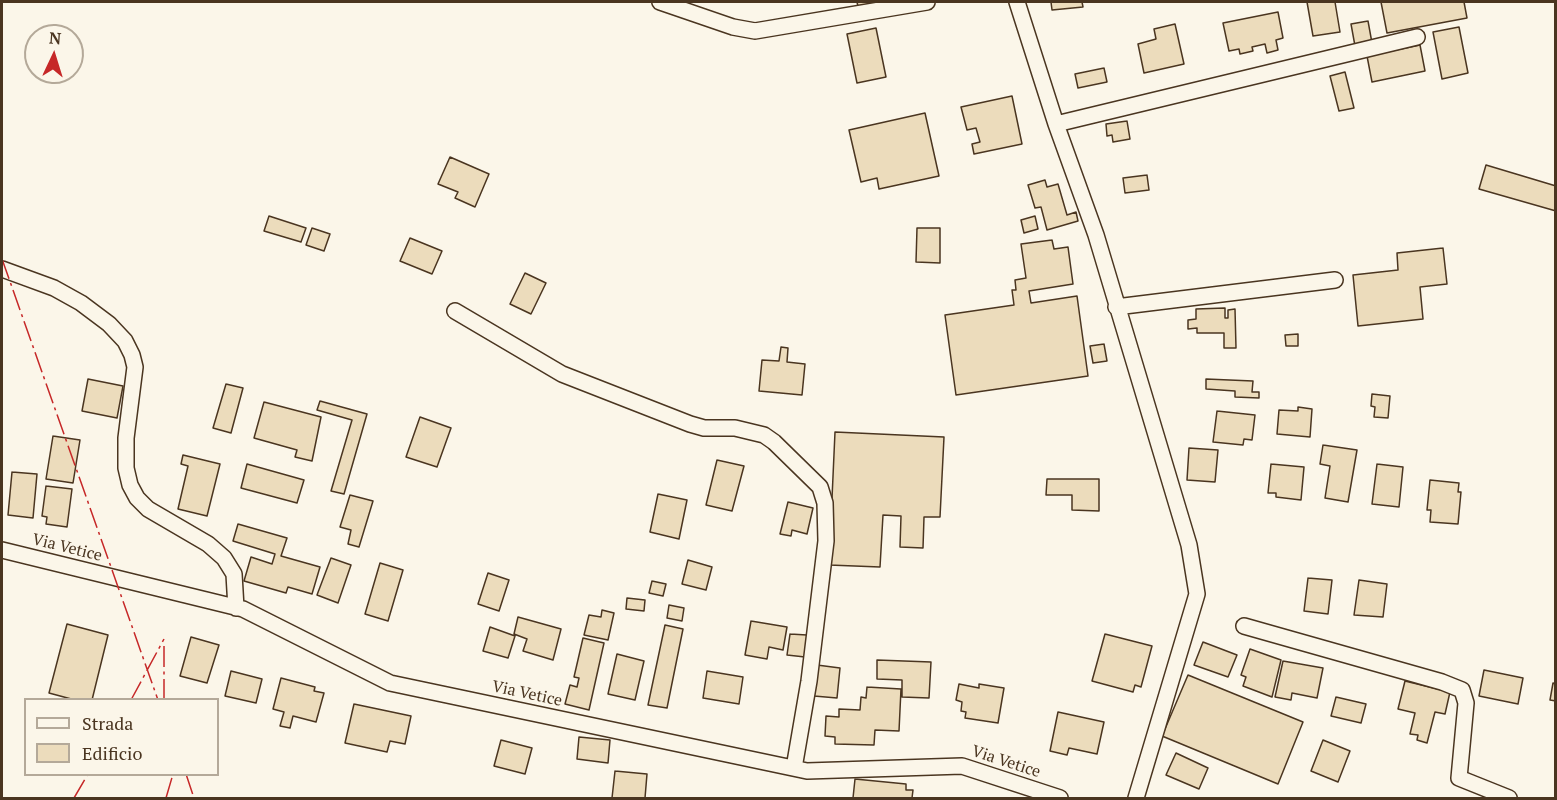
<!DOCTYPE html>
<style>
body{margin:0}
#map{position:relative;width:1557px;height:800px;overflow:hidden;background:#fbf6e9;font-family:"PT Serif",serif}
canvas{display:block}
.frame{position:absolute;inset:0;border:3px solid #4a3520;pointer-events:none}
.legend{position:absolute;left:24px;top:698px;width:195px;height:78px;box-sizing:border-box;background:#fbf6e9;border:2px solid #b4a999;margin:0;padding:8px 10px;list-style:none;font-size:18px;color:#4a3520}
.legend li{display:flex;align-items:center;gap:12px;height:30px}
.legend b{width:30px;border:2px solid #b4a999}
.north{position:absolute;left:24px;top:24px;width:60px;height:60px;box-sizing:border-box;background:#fbf6e9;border:2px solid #b4a999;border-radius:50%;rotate:4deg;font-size:16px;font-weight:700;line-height:24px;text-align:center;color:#4a3520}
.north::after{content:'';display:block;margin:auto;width:21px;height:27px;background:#c62828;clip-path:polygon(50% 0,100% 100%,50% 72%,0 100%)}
</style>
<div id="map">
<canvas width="1557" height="800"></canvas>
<div class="frame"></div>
<ul class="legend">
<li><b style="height:8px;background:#fbf6e9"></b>Strada</li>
<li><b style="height:16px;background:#ecdcbc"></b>Edificio</li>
</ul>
<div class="north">N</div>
</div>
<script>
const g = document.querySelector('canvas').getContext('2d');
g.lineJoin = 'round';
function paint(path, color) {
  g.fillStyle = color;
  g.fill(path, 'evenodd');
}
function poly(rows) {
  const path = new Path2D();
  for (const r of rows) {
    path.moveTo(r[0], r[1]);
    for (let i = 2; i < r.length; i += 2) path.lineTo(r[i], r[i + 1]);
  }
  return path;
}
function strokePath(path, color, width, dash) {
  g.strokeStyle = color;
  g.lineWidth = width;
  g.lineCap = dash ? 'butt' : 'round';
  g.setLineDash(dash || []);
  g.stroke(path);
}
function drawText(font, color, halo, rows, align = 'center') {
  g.font = font + ' "PT Serif",serif';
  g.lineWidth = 4.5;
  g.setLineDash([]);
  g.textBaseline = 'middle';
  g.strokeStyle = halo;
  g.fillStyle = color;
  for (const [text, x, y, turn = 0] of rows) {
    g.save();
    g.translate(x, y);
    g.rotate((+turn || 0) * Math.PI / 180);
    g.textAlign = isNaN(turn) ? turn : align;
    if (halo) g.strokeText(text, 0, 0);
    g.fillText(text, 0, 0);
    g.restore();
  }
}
const building = poly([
 [857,2,874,2,875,9,859,11,857,2],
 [1051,2,1082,2,1083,7,1052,10,1051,2],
 [1307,2,1335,2,1340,32,1313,36,1307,2],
 [1381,2,1464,2,1467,18,1387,33,1381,2],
 [1278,12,1283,38,1276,40,1278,50,1267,53,1265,44,1252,47,1253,51,1240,54,1239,49,1229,51,1223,23,1278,12],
 [1368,21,1372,43,1355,46,1351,24,1368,21],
 [1175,24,1184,64,1144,73,1138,44,1156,39,1154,29,1175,24],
 [1459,27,1468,73,1442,79,1433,32,1459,27],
 [876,28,886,77,857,83,847,34,876,28],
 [1420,45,1425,71,1372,82,1367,56,1420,45],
 [1104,68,1107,82,1078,88,1075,74,1104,68],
 [1345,72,1354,108,1339,111,1330,76,1345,72],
 [1012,96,1022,144,974,154,972,144,980,142,976,128,967,130,961,107,1012,96],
 [925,113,939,176,879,189,877,178,861,182,849,130,925,113],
 [1127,121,1130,139,1113,142,1112,135,1107,136,1106,124,1127,121],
 [450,157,489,174,475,207,455,198,458,192,438,184,450,157],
 [1486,165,1556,186,1556,211,1479,189,1486,165],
 [1147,175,1149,190,1125,193,1123,178,1147,175],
 [1045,180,1047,187,1058,184,1067,215,1076,212,1078,221,1047,230,1041,207,1035,208,1028,185,1045,180],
 [269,216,306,228,301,242,264,231,269,216],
 [1035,216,1038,229,1024,233,1021,220,1035,216],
 [312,228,330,234,324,251,306,245,312,228],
 [917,228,940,228,940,263,916,262,917,228],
 [410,238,442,251,432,274,400,261,410,238],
 [1052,240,1054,249,1068,247,1073,284,1029,291,1031,303,1077,296,1088,376,956,395,945,315,1014,305,1012,290,1016,290,1015,280,1026,278,1021,244,1052,240],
 [1443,248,1447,284,1420,287,1423,319,1358,326,1353,275,1398,270,1397,253,1443,248],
 [525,273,546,283,531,314,510,304,525,273],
 [1225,308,1225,318,1228,318,1228,310,1235,309,1236,348,1224,348,1224,333,1197,333,1197,328,1188,329,1188,320,1196,319,1196,309,1225,308],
 [1298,334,1298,346,1286,346,1285,335,1298,334],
 [1104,344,1107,361,1093,363,1090,346,1104,344],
 [781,347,788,348,787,362,805,364,802,395,759,391,762,360,779,361,781,347],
 [88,379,123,386,117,418,82,411,88,379],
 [1206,379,1253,381,1252,392,1259,392,1259,398,1235,397,1235,391,1206,389,1206,379],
 [226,384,243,388,231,433,213,428,226,384],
 [1372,394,1390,396,1388,418,1374,417,1375,407,1371,406,1372,394],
 [320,401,367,414,344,494,331,491,352,420,317,410,320,401],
 [264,402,321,417,312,461,295,457,297,450,254,438,264,402],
 [1298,407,1312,409,1310,437,1277,434,1279,410,1298,411,1298,407],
 [1217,411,1255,415,1252,440,1244,439,1243,445,1213,442,1217,411],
 [420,417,451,428,437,467,406,457,420,417],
 [835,432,944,437,940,517,924,517,923,548,900,547,901,516,883,515,880,567,829,565,835,432],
 [53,436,80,440,73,483,46,479,53,436],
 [1323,445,1357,450,1348,502,1325,498,1330,466,1320,464,1323,445],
 [1189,448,1218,450,1215,482,1187,480,1189,448],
 [183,455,220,464,207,516,178,509,188,466,181,464,183,455],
 [717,460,744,466,732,511,706,505,717,460],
 [247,464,304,480,297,503,241,488,247,464],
 [1271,464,1304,467,1301,500,1276,497,1276,493,1268,493,1271,464],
 [1377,464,1403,467,1399,507,1372,504,1377,464],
 [12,472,37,474,33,518,8,515,12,472],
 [1047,479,1099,479,1099,511,1072,510,1072,495,1046,495,1047,479],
 [1430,480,1459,483,1458,492,1461,492,1458,524,1430,522,1431,510,1427,510,1430,480],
 [46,486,72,489,67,527,46,524,47,517,42,516,46,486],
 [658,494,687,500,679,539,650,532,658,494],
 [350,495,373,501,359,547,348,544,351,530,340,527,350,495],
 [788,502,813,508,807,534,792,530,791,536,780,534,788,502],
 [238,524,287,538,281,556,320,567,312,594,288,587,286,593,244,581,251,557,272,564,275,554,233,541,238,524],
 [331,558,351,565,338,603,317,595,331,558],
 [688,560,712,567,706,590,682,584,688,560],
 [380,563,403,570,388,621,365,614,380,563],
 [488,573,509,580,499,611,478,604,488,573],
 [1308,578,1332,580,1328,614,1304,611,1308,578],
 [1359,580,1387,584,1383,617,1354,615,1359,580],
 [652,581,666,584,663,596,649,593,652,581],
 [627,598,645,600,644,611,626,609,627,598],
 [669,605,684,608,682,621,667,618,669,605],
 [602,610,614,613,608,640,584,635,589,615,601,617,602,610],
 [518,617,561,629,553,660,523,651,527,639,514,634,518,617],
 [751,621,787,627,783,650,769,647,767,659,745,655,751,621],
 [67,624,108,635,92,700,75,700,49,693,67,624],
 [665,625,683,629,667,708,648,705,665,625],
 [490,627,515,636,508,658,483,651,490,627],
 [790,634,807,635,805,657,787,655,790,634],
 [1105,634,1152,646,1141,687,1135,685,1133,692,1092,681,1105,634],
 [191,637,219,645,207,683,180,676,191,637],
 [583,638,604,643,589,710,565,704,570,685,577,687,579,678,574,677,583,638],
 [1203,642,1237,655,1228,677,1194,665,1203,642],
 [1250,649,1281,660,1272,697,1243,686,1246,677,1241,675,1250,649],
 [617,654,644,661,635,700,608,694,617,654],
 [877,660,931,662,929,698,902,697,902,680,877,679,877,660],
 [1283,661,1323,668,1317,698,1292,693,1291,700,1275,697,1283,661],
 [817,665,840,668,837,698,814,696,817,665],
 [1484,670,1523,678,1518,704,1479,696,1484,670],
 [231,671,262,679,256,703,225,696,231,671],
 [707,671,743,677,739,704,703,698,707,671],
 [1188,675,1303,722,1278,784,1162,736,1188,675],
 [281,678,315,687,314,691,324,693,316,722,293,716,290,728,280,726,284,712,273,709,281,678],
 [1405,681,1450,692,1445,714,1435,712,1427,743,1417,740,1418,735,1410,734,1415,713,1398,709,1405,681],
 [1553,683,1556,684,1556,701,1550,700,1553,683],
 [959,684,979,688,979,684,1004,688,998,723,965,718,966,712,961,711,962,702,956,700,959,684],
 [867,687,901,689,899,731,875,730,874,745,835,744,835,737,825,736,826,716,839,717,839,709,860,710,861,697,866,698,867,687],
 [1336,697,1366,704,1361,723,1331,716,1336,697],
 [354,704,411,716,405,744,390,741,387,752,345,743,354,704],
 [1058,712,1104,722,1097,754,1069,748,1067,755,1050,751,1058,712],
 [579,737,610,740,608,763,577,759,579,737],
 [501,740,532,748,525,774,494,766,501,740],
 [1323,740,1350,751,1338,782,1311,771,1323,740],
 [1176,753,1208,768,1199,789,1166,775,1176,753],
 [615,771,647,774,645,798,612,798,615,771],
 [855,779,906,784,906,790,913,790,912,798,853,798,855,779]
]);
const minor = poly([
 [660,2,733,27,755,31,927,2],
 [1017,2,1056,124,1096,235,1189,545,1197,594,1136,798],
 [1056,124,1417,37],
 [2,269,54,288,81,303,109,324,125,341,132,355,135,367,126,438,126,468,130,485,137,498,148,509,208,544,224,558,234,574,236,608],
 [1116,307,1335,280],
 [455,311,562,374,690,424,704,428,735,428,764,435,774,442,820,487,825,503,826,541,809,681,794,768],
 [2,550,243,609,390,683,807,771,962,766,1060,798],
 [1244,626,1442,682,1462,690,1466,703,1459,778,1509,798]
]);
const power = poly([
 [2,259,158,700],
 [131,700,164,639],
 [164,700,164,642],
 [186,774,194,798],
 [74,798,88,774],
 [166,798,173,774]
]);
const streetNames = [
 ["Via Vetice",67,548,14],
 ["Via Vetice",527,694,12],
 ["Via Vetice",1006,762,18]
];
paint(building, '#ecdcbc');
strokePath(building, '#4a3520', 1.5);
strokePath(minor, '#4a3520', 18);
strokePath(minor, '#fbf6e9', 15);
strokePath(power, '#c62828', 1.5, [21, 4.5, 3, 4.5]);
drawText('16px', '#4a3520', '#fbf6e9', streetNames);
</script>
